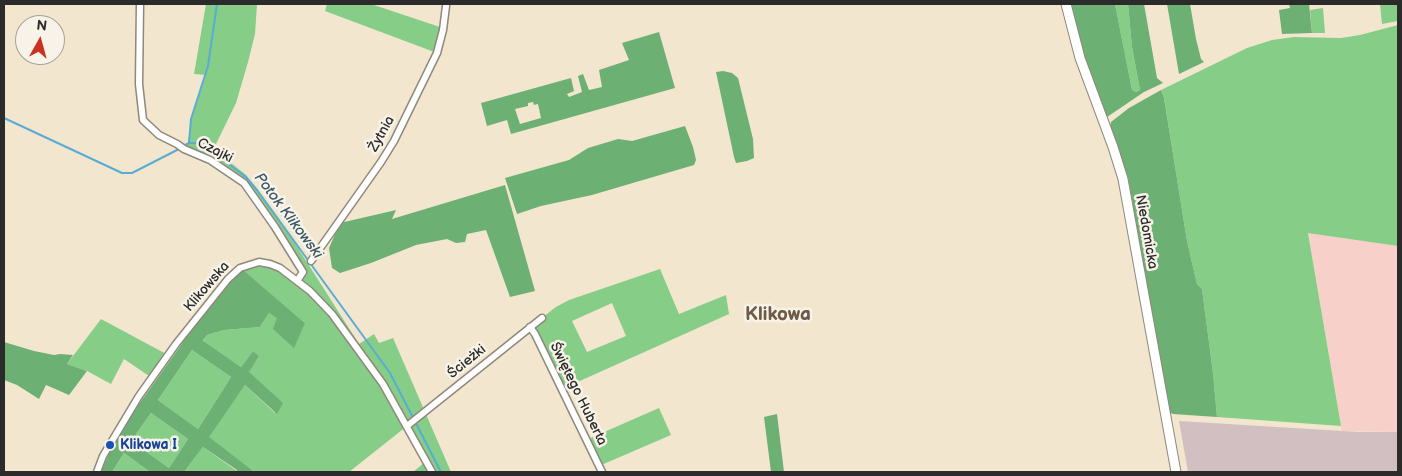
<!DOCTYPE html>
<meta charset="utf-8">
<style>
body{margin:0}
#map{position:relative;width:1402px;height:476px;overflow:hidden;background:#f3e6ce;font-family:"Balsamiq Sans",sans-serif}
canvas{display:block}
.frame{position:absolute;inset:0;border:5px solid #2b2b2b;pointer-events:none}
.north{position:absolute;left:15px;top:15px;width:50px;height:50px;box-sizing:border-box;background:#f7f3e8;border:1px solid #a5a39c;border-radius:50%;rotate:7deg;font-size:14px;font-weight:700;line-height:20px;text-align:center;color:#2b2b2b}
.north::after{content:'';display:block;margin:auto;width:18px;height:22px;background:#c8321e;clip-path:polygon(50% 0,100% 100%,50% 72%,0 100%)}
</style>
<div id="map">
<canvas width="1402" height="476"></canvas>
<div class="frame"></div>
<div class="north">N</div>
</div>
<script>
const g = document.querySelector('canvas').getContext('2d');
g.lineJoin = 'round';
function paint(path, color) {
  g.fillStyle = color;
  g.fill(path, 'evenodd');
}
function poly(rows) {
  const path = new Path2D();
  for (const r of rows) {
    path.moveTo(r[0], r[1]);
    for (let i = 2; i < r.length; i += 2) path.lineTo(r[i], r[i + 1]);
  }
  return path;
}
function strokePath(path, color, width, dash) {
  g.strokeStyle = color;
  g.lineWidth = width;
  g.lineCap = dash ? 'butt' : 'round';
  g.setLineDash(dash || []);
  g.stroke(path);
}
function drawText(font, color, halo, rows, align = 'center') {
  g.font = font + ' "Balsamiq Sans",sans-serif';
  g.lineWidth = 5;
  g.setLineDash([]);
  g.textBaseline = 'middle';
  g.strokeStyle = halo;
  g.fillStyle = color;
  for (const [text, x, y, turn = 0] of rows) {
    g.save();
    g.translate(x, y);
    g.rotate((+turn || 0) * Math.PI / 180);
    g.textAlign = isNaN(turn) ? turn : align;
    if (halo) g.strokeText(text, 0, 0);
    g.fillText(text, 0, 0);
    g.restore();
  }
}
const built = poly([
 [1308,232,1398,246,1398,432,1342,431]
]);
const industrial = poly([
 [1179,421,1359,432,1398,432,1398,472,1188,472]
]);
const green = poly([
 [206,4,257,4,255,34,248,62,236,103,216,144,215,150,246,175,258,190,282,223,359,344,374,334,379,343,393,338,451,472,413,472,425,462,407,426,349,472,253,472,251,469,208,437,245,385,276,414,248,372,259,356,253,351,241,367,203,342,207,335,224,330,260,327,269,313,277,317,305,323,242,269,249,264,270,264,297,281,303,272,244,183,185,148,188,143,191,119,206,75,194,74],
 [327,4,371,4,443,28,437,53,325,11],
 [1115,4,1128,4,1132,47,1140,90,1136,92,1132,90],
 [1380,4,1398,4,1398,21,1382,24],
 [1323,8,1325,33,1312,33,1310,10],
 [1398,25,1398,246,1308,233,1341,426,1217,417,1213,373,1202,289,1197,284,1187,241,1164,98,1161,90,1247,48,1272,40,1294,37,1341,38,1360,35],
 [660,269,679,314,726,295,729,314,562,389,530,327,556,307,569,300],
 [612,303,626,336,587,352,572,321],
 [101,319,168,355,152,378,124,359,111,384,87,371,67,364],
 [192,350,231,377,198,429,158,400],
 [659,408,671,435,599,466,586,440],
 [151,413,188,439,169,468,137,445,136,434],
 [203,447,237,471,236,472,184,472],
 [124,453,150,472,112,472]
]);
const forest = poly([
 [1070,4,1115,4,1132,90,1136,92,1140,90,1132,47,1128,4,1144,4,1157,78,1163,83,1144,92,1110,115,1107,117,1105,115,1084,57],
 [1167,4,1190,4,1196,39,1201,59,1204,62,1179,74],
 [1289,4,1309,4,1312,33,1282,34,1279,10,1290,8],
 [659,32,675,88,511,134,507,120,487,126,481,103,571,78,574,91,567,94,569,97,582,92,578,76,583,74,589,90,602,87,599,70,629,60,622,43],
 [533,102,534,105,538,104,541,118,520,124,515,109,528,106,528,103],
 [723,71,732,73,738,78,753,139,754,158,747,161,736,163,734,157,716,72],
 [1161,90,1164,98,1187,241,1197,284,1202,289,1213,373,1217,417,1173,414,1169,412,1128,177,1110,127,1111,122,1129,108],
 [685,126,693,147,696,160,694,165,592,195,541,206,517,214,505,178,569,160,588,148,618,139,632,141],
 [505,185,535,291,510,297,486,230,467,234,465,242,456,243,447,239,416,245,371,263,340,273,332,268,329,248,340,223,396,210,392,219],
 [241,268,305,323,294,348,273,329,277,318,269,313,260,327,224,330,207,335,203,341,241,367,253,351,259,356,249,372,283,403,277,414,245,385,209,437,251,469,253,472,236,472,237,470,203,447,184,472,150,472,124,453,112,472,101,472,117,435,213,300],
 [192,350,231,377,198,429,158,400],
 [151,413,188,439,169,468,137,445,136,434],
 [4,342,34,351,54,355,60,354,73,355,67,364,87,371,69,395,46,385,39,399,17,385,4,380],
 [777,414,784,472,771,472,764,417]
]);
const stream = poly([
 [4,118,122,173,132,173,179,149],
 [189,143,191,119,208,66,217,4],
 [183,146,189,143,199,143,245,176,257,190,390,373,441,472]
]);
const minor = poly([
 [140,4,139,84,143,120,159,135,177,144,184,149,210,160,244,183,275,227,303,272,297,281],
 [311,261,381,162,394,141,437,53,443,30,446,6],
 [530,327,535,334,602,472],
 [407,426,542,318],
 [97,472,103,456,139,396,176,344,228,279,240,268,259,262,270,264,280,268,310,291,332,314,383,384,432,472]
]);
const major = poly([
 [1066,4,1080,58,1113,147,1123,179,1176,472]
]);
const markers = [
 [110,445,5,"#1a4fb4"]
];
const streetNames = [
 ["Żytnia",382,134,-61],
 ["Czajki",215,151,27],
 ["Niedomicka",1146,232,80],
 ["Klikowska",207,287,-49],
 ["Ścieżki",467,362,-39],
 ["Świętego Huberta",578,394,64]
];
const transitNames = [
 ["Klikowa I",120,445]
];
const waterNames = [
 ["Potok Klikowski",288,216,53]
];
const districtNames = [
 ["Klikowa",778,315]
];
paint(built, '#f7d1c9');
paint(industrial, '#d2bfc1');
paint(green, '#86cd88');
paint(forest, '#6cb074');
strokePath(stream, '#59acd5', 2);
strokePath(minor, '#8f887c', 9);
strokePath(major, '#8f887c', 11);
strokePath(minor, '#fff', 6);
strokePath(major, '#fff', 9);
for (const [x, y, r, color] of markers) {
  const dot = new Path2D();
  dot.arc(x, y, r, 0, 2 * Math.PI);
  g.fillStyle = color;
  g.fill(dot);
  strokePath(dot, '#f7f3e8', 2);
}
drawText('14px', '#2b2b2b', '#f7f3e8', streetNames);
drawText('bold 14px', '#164399', '#f7f3e8', transitNames, 'left');
drawText('italic 15px', '#3b5866', '#f7f3e8', waterNames);
drawText('bold 19px', '#6e5a49', '#f7f3e8', districtNames);
</script>
